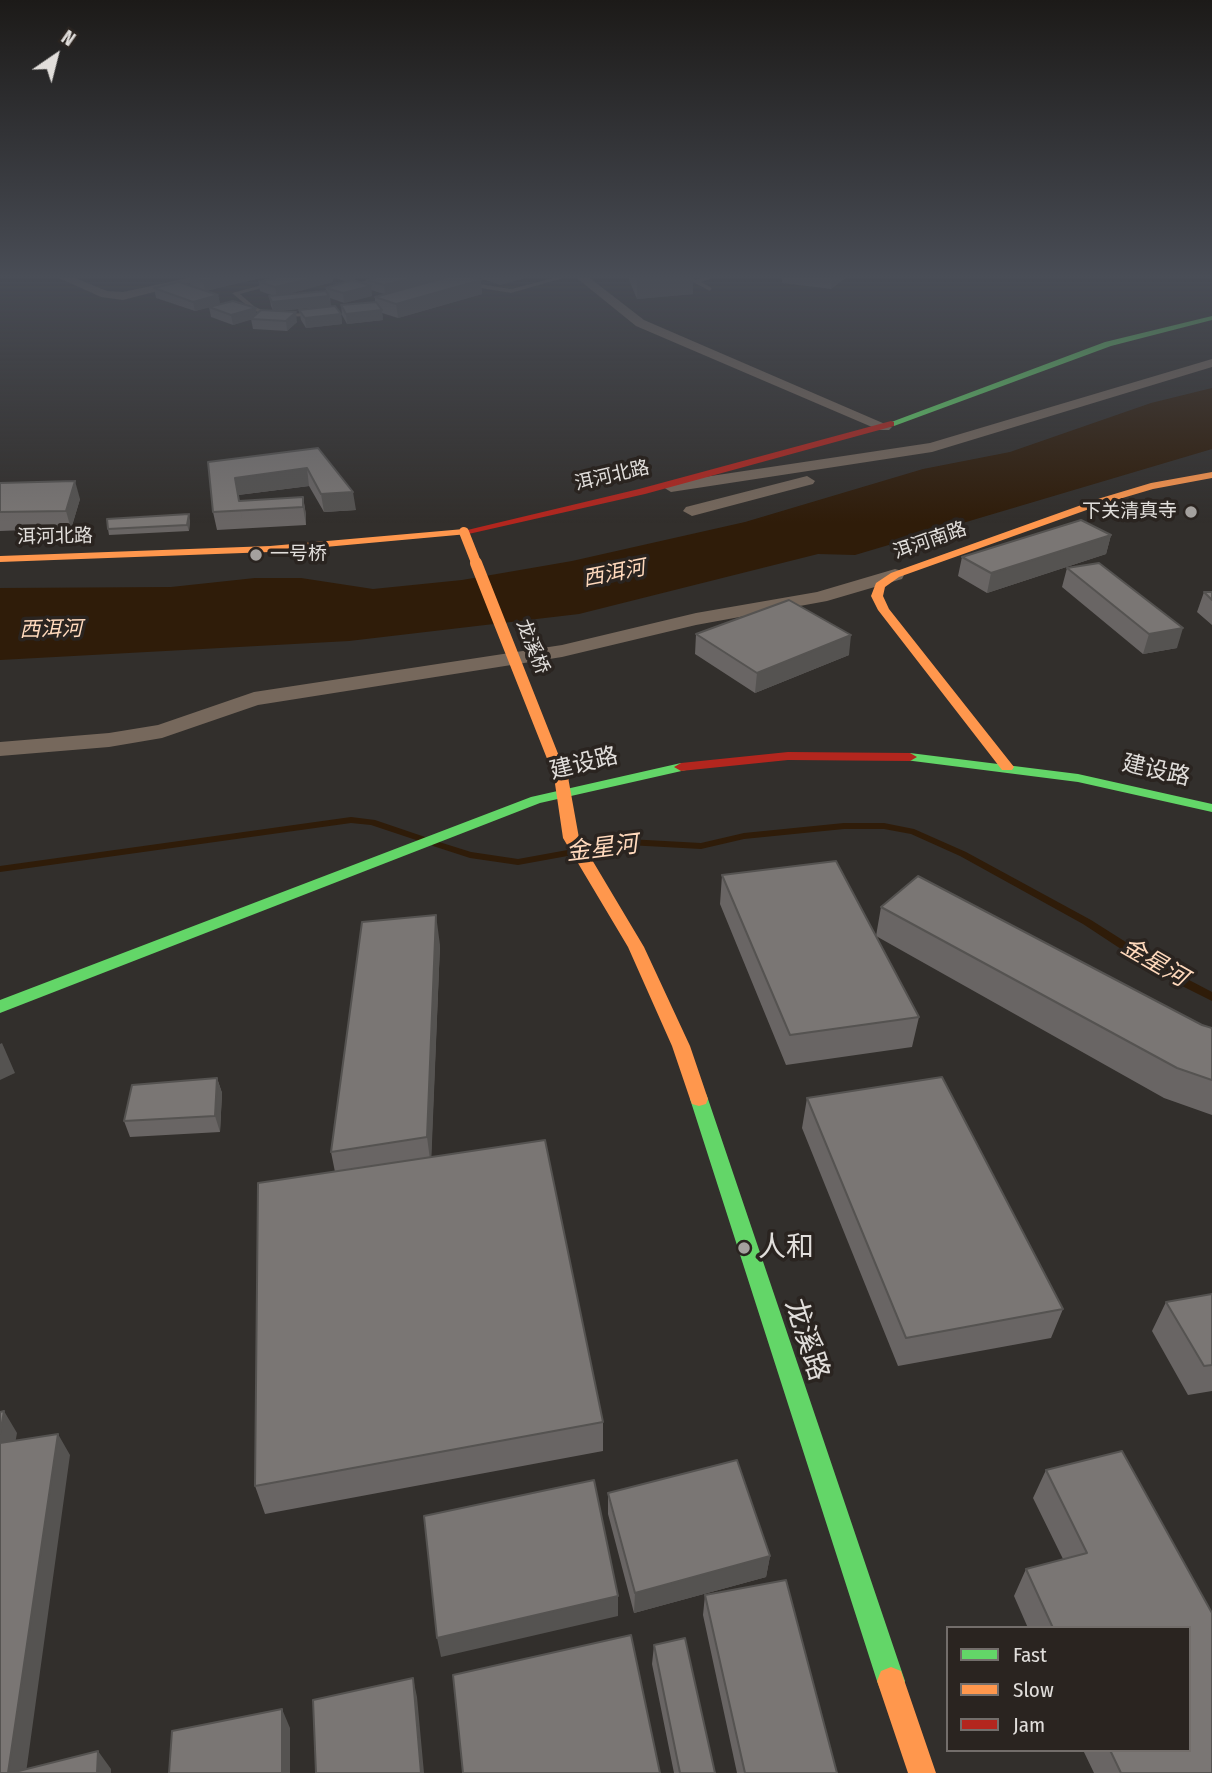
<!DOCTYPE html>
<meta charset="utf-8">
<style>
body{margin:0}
#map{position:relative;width:1212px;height:1773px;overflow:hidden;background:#322f2c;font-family:"Fira Sans Condensed",sans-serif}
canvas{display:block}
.legend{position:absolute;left:946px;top:1626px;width:245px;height:126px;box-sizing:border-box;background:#2a2420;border:2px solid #736e6b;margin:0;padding:9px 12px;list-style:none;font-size:21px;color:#e1dedb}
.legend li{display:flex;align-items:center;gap:14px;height:35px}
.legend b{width:35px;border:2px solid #736e6b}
.north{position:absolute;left:21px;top:21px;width:70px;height:70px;-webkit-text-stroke:5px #2a2420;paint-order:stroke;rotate:35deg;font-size:19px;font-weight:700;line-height:28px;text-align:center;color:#e1dedb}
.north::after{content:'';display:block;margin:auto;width:24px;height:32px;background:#e1dedb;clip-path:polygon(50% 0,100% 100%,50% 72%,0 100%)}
</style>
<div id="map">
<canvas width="1212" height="1773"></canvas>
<ul class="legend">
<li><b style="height:9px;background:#63d668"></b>Fast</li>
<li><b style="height:9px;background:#ff974d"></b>Slow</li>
<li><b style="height:9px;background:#b3261e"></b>Jam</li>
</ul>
<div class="north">N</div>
</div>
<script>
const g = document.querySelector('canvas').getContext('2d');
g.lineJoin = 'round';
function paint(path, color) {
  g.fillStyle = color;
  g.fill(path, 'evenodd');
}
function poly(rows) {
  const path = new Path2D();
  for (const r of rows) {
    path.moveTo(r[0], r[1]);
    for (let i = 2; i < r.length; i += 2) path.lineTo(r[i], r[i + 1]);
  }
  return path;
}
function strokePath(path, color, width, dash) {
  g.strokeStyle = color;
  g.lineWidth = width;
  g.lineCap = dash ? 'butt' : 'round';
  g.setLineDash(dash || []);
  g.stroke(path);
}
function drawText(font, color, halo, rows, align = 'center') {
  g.font = font + ' "Fira Sans Condensed","Noto Sans SC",sans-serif';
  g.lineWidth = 7;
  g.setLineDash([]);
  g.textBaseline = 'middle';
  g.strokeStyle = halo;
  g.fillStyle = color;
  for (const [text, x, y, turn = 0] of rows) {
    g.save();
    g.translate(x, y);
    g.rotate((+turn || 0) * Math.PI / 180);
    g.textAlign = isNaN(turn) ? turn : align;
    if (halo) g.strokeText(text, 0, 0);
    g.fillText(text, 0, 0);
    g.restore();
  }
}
const water = poly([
 [1212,388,1212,449,855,555,818,554,579,614,349,641,0,660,0,588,171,587,255,578,301,578,373,589,462,580,572,561,745,522,923,469,1010,452,1151,403]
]);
const stream = poly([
 [351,817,375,820,425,837,427,839,422,842,371,825,351,823,0,872,0,866,351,817],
 [844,823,884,823,914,829,966,852,1091,920,1170,970,1212,992,1212,1001,1162,976,1083,924,960,856,911,834,884,829,844,829,744,839,701,849,628,845,518,865,470,858,433,846,431,844,436,841,471,852,518,859,628,839,701,843,744,833,844,823]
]);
const lane = poly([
 [299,275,309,275,240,294,255,307,272,314,316,313,318,316,269,317,251,309,232,293,299,275],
 [389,275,399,275,343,289,340,287,389,275],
 [449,275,456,275,467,282,511,289,565,275,574,275,511,293,463,285,449,275],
 [679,275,686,275,696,280,711,275,720,275,701,282,712,288,710,291,679,275]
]);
const street = poly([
 [52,275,68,275,107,291,123,292,201,275,221,275,123,300,101,297,52,275],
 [573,275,586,275,644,320,892,427,889,430,879,430,636,326,573,275],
 [1212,359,1212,367,932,452,671,492,663,487,671,482,930,443,1212,359],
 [807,476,815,481,813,484,692,516,683,511,686,507,807,476],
 [895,569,902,571,904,575,902,579,827,601,696,625,562,657,258,705,162,738,109,747,0,756,0,742,109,733,158,725,254,692,562,645,696,613,817,592,895,569]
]);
const fast = poly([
 [1212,316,1212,320,1111,346,894,426,886,424,1105,342,1212,316],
 [910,753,1078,774,1212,804,1212,812,1078,782,905,760,903,757,905,754,910,753],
 [681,763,686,764,688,767,686,770,540,803,0,1013,0,1000,531,797,681,763],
 [699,1092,706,1094,708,1099,905,1681,901,1691,891,1695,881,1691,877,1681,690,1099,692,1094,699,1092]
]);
const slow = poly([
 [1212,472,1212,478,1153,489,1109,502,899,577,885,587,883,596,889,609,1014,767,1012,770,1002,770,878,610,871,596,876,583,891,573,1101,498,1151,483,1212,472],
 [464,529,468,530,468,534,270,552,0,562,0,556,270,546,464,529],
 [561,773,568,777,579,838,644,947,690,1046,708,1099,706,1104,699,1106,692,1104,690,1099,672,1046,628,947,563,838,554,777,561,773],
 [891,1667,901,1671,936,1773,908,1773,877,1681,881,1671,891,1667]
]);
const jam = poly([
 [891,421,894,422,894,426,645,494,464,535,459,532,639,489,891,421],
 [788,752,910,753,917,757,910,761,788,760,681,771,674,767,681,763,788,752]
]);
const slowBridgeFar2 = poly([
 [464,532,477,565]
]);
const slowBridgeFar1 = poly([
 [476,563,558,770]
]);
const slowBridge = poly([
 [557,768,561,777]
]);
const wall = poly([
 [192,275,273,275,206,291,218,295,220,304,257,314,273,311,271,306,269,296,274,296,260,291,259,282,287,275,369,275,345,281,333,277,333,282,284,295,326,291,326,288,367,285,367,280,481,280,482,294,398,318,382,313,383,320,347,324,342,315,341,305,375,302,375,297,384,294,371,290,372,296,344,303,330,298,331,306,278,311,297,322,287,331,253,329,251,319,233,325,211,317,209,307,195,311,156,298,154,288,202,290,190,285,188,276],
 [482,275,535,275,500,285,482,279],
 [629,275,693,275,693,294,637,299,629,280],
 [782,275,848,275,848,276,831,289,782,283],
 [299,310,341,314,342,324,306,328,301,320],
 [318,448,356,510,324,512,309,486,238,495,239,501,303,497,306,515,306,525,217,530,213,512,208,462],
 [0,483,80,499,71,529,65,529,67,534,64,542,48,541,46,535,50,529,0,531],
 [190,520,189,531,109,535,108,529],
 [1111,535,1106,554,987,593,958,576,962,557],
 [1067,568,1177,648,1143,654,1062,587],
 [1204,592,1212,592,1212,625,1197,612],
 [696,634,849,655,755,693,695,654],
 [722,875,876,936,881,907,1212,1028,1212,1115,1164,1098,876,936,919,1017,912,1047,786,1065,720,904],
 [440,945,431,1157,603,1422,603,1451,265,1514,255,1486,335,1172,331,1152],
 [217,1078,222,1093,220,1132,130,1137,124,1121],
 [807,1098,1063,1309,1051,1338,898,1366,802,1128],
 [1212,1294,1212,1391,1188,1395,1152,1331,1166,1302],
 [1122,1451,1212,1613,1212,1773,1094,1773,1083,1750,1189,1750,1189,1628,1028,1628,1014,1596,1026,1569,1063,1559,1033,1498,1046,1470],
 [608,1493,770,1556,766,1577,634,1613,608,1514],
 [705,1595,837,1773,737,1773,703,1615],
 [654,1645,715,1773,674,1773,652,1664]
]);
const shadedWall = poly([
 [232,275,273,275,205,291,203,281],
 [325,275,332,275,333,282,277,297,275,287],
 [344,275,369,275,345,281],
 [423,275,438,275,439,280,385,295,384,285],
 [500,275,535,275,500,285],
 [637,275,693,275,693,294,637,299],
 [832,275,848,275,848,276,831,289],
 [481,280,482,294,398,318,396,304],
 [371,286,372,296,344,303,343,293],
 [218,295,220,305,195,311,193,302],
 [329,296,331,306,273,311,272,302],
 [256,308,257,318,233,325,231,315],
 [382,310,383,320,347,324,346,314],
 [296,312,297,322,287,331,286,321],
 [341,314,342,324,306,328,305,318],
 [307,468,309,486,238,495,242,519,235,478],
 [75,481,80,499,71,529,66,511],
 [353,492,356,510,324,512,321,494],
 [303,497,306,515,306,525,303,507],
 [189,514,190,520,189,531,187,525],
 [65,528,67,534,64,542,62,536],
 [1111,535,1106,554,987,593,991,573],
 [1183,628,1177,648,1143,654,1149,634],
 [851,635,849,655,755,693,757,673],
 [436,915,440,945,431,1167,427,1137],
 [2,1043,15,1073,0,1080,0,1044],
 [217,1078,222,1093,220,1132,215,1116],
 [4,1411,17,1433,0,1528,0,1434],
 [58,1434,70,1455,26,1773,8,1773],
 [770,1556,766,1577,634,1613,635,1593],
 [618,1596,618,1616,441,1657,437,1638],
 [413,1678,417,1697,424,1773,421,1773],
 [282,1709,290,1728,290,1773,282,1773],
 [98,1751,111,1769,111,1773,97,1773]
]);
const building = poly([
 [192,275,232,275,203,281,188,276,192,275],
 [287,275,325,275,275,287,259,282,287,275],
 [385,275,423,275,384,285,367,280,385,275],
 [455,275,463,275,481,280,396,304,375,297,455,275],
 [353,280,371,286,343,293,326,288,353,280],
 [179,282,218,295,193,302,154,288,179,282],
 [326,291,329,296,272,302,269,296,326,291],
 [233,301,256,308,231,315,209,307,233,301],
 [376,302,382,310,346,314,341,305,376,302],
 [335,306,341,314,305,318,299,310,335,306],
 [261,310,296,312,286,321,251,319,261,310],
 [318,448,353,492,321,494,307,468,235,478,239,501,303,497,303,507,213,512,208,462,318,448],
 [75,481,66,511,0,512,0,483,75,481],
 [189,514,187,525,108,529,107,519,189,514],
 [1081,520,1111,535,991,573,962,557,1081,520],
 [51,527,65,528,62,536,46,535,51,527],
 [1099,563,1183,628,1149,634,1067,568,1099,563],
 [1204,592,1212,592,1212,600,1204,592],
 [789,600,851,635,757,673,696,634,789,600],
 [836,861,919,1017,790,1035,722,875,836,861],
 [918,876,1202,1025,1212,1028,1212,1080,1177,1068,881,907,918,876],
 [436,915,427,1137,331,1152,362,922,436,915],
 [942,1077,1063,1309,906,1338,807,1098,942,1077],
 [217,1078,215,1116,124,1121,132,1085,217,1078],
 [545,1140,603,1422,255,1486,258,1183,545,1140],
 [1212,1294,1212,1365,1204,1366,1166,1302,1212,1294],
 [4,1411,0,1434,0,1412,4,1411],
 [58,1434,8,1773,0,1773,0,1443,58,1434],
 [1122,1451,1212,1613,1212,1773,1121,1773,1110,1750,1189,1750,1189,1628,1053,1628,1026,1569,1087,1553,1046,1470,1122,1451],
 [737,1460,770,1556,635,1593,608,1493,737,1460],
 [594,1480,618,1596,437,1638,424,1516,594,1480],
 [786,1580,837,1773,745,1773,705,1595,786,1580],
 [631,1635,660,1773,463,1773,453,1675,631,1635],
 [685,1638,715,1773,680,1773,654,1645,685,1638],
 [413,1678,421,1773,316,1773,313,1700,413,1678],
 [282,1709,282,1773,169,1773,172,1731,282,1709],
 [98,1751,97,1773,11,1773,98,1751]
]);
const markers = [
 [1191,512,7,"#a4a19e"],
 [256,555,7,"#a4a19e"],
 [744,1248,7,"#a4a19e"]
];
const farStreetnames = [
 ["洱河北路",612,476,-13],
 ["洱河北路",55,537,-1],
 ["洱河南路",930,541,-19],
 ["龙溪桥",532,647,68]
];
const farPoinames = [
 ["下关清真寺",1177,512],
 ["一号桥",270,555,"left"]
];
const farWaternames = [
 ["西洱河",614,574,-11],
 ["西洱河",51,630,-1]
];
const streetNames = [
 ["建设路",584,764,-14],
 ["建设路",1156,771,13]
];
const waterNames = [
 ["金星河",602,849,-7],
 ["金星河",1154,963,30]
];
const nearPoinames = [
 ["人和",758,1248]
];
const nearStreetnames = [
 ["龙溪路",806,1340,72]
];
paint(water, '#2f1c09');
paint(stream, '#2f1c09');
paint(lane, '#76685c');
paint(street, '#76685c');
paint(fast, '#63d668');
paint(slow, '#ff974d');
paint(jam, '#b3261e');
strokePath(slowBridgeFar2, '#ff974d', 10);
strokePath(slowBridgeFar1, '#ff974d', 12);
strokePath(slowBridge, '#ff974d', 16);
paint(wall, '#696564');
paint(shadedWall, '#555351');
paint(building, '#7a7674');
strokePath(building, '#555351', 2);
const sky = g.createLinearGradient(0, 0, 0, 523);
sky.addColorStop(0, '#1c1a18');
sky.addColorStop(0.53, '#494d56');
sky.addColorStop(1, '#494d5600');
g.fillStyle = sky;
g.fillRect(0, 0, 1212, 523);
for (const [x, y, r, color] of markers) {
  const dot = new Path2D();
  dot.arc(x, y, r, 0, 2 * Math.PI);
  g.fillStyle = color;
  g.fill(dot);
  strokePath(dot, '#2a2420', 2.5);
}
drawText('19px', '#e1dedb', '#2a2420', farStreetnames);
drawText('19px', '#e1dedb', '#2a2420', farPoinames, 'right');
drawText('italic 21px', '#ffd9bc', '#2a2420', farWaternames);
drawText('23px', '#e1dedb', '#2a2420', streetNames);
drawText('italic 24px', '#ffd9bc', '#2a2420', waterNames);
drawText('28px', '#e1dedb', '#2a2420', nearPoinames, 'left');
drawText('28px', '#e1dedb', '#2a2420', nearStreetnames);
</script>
